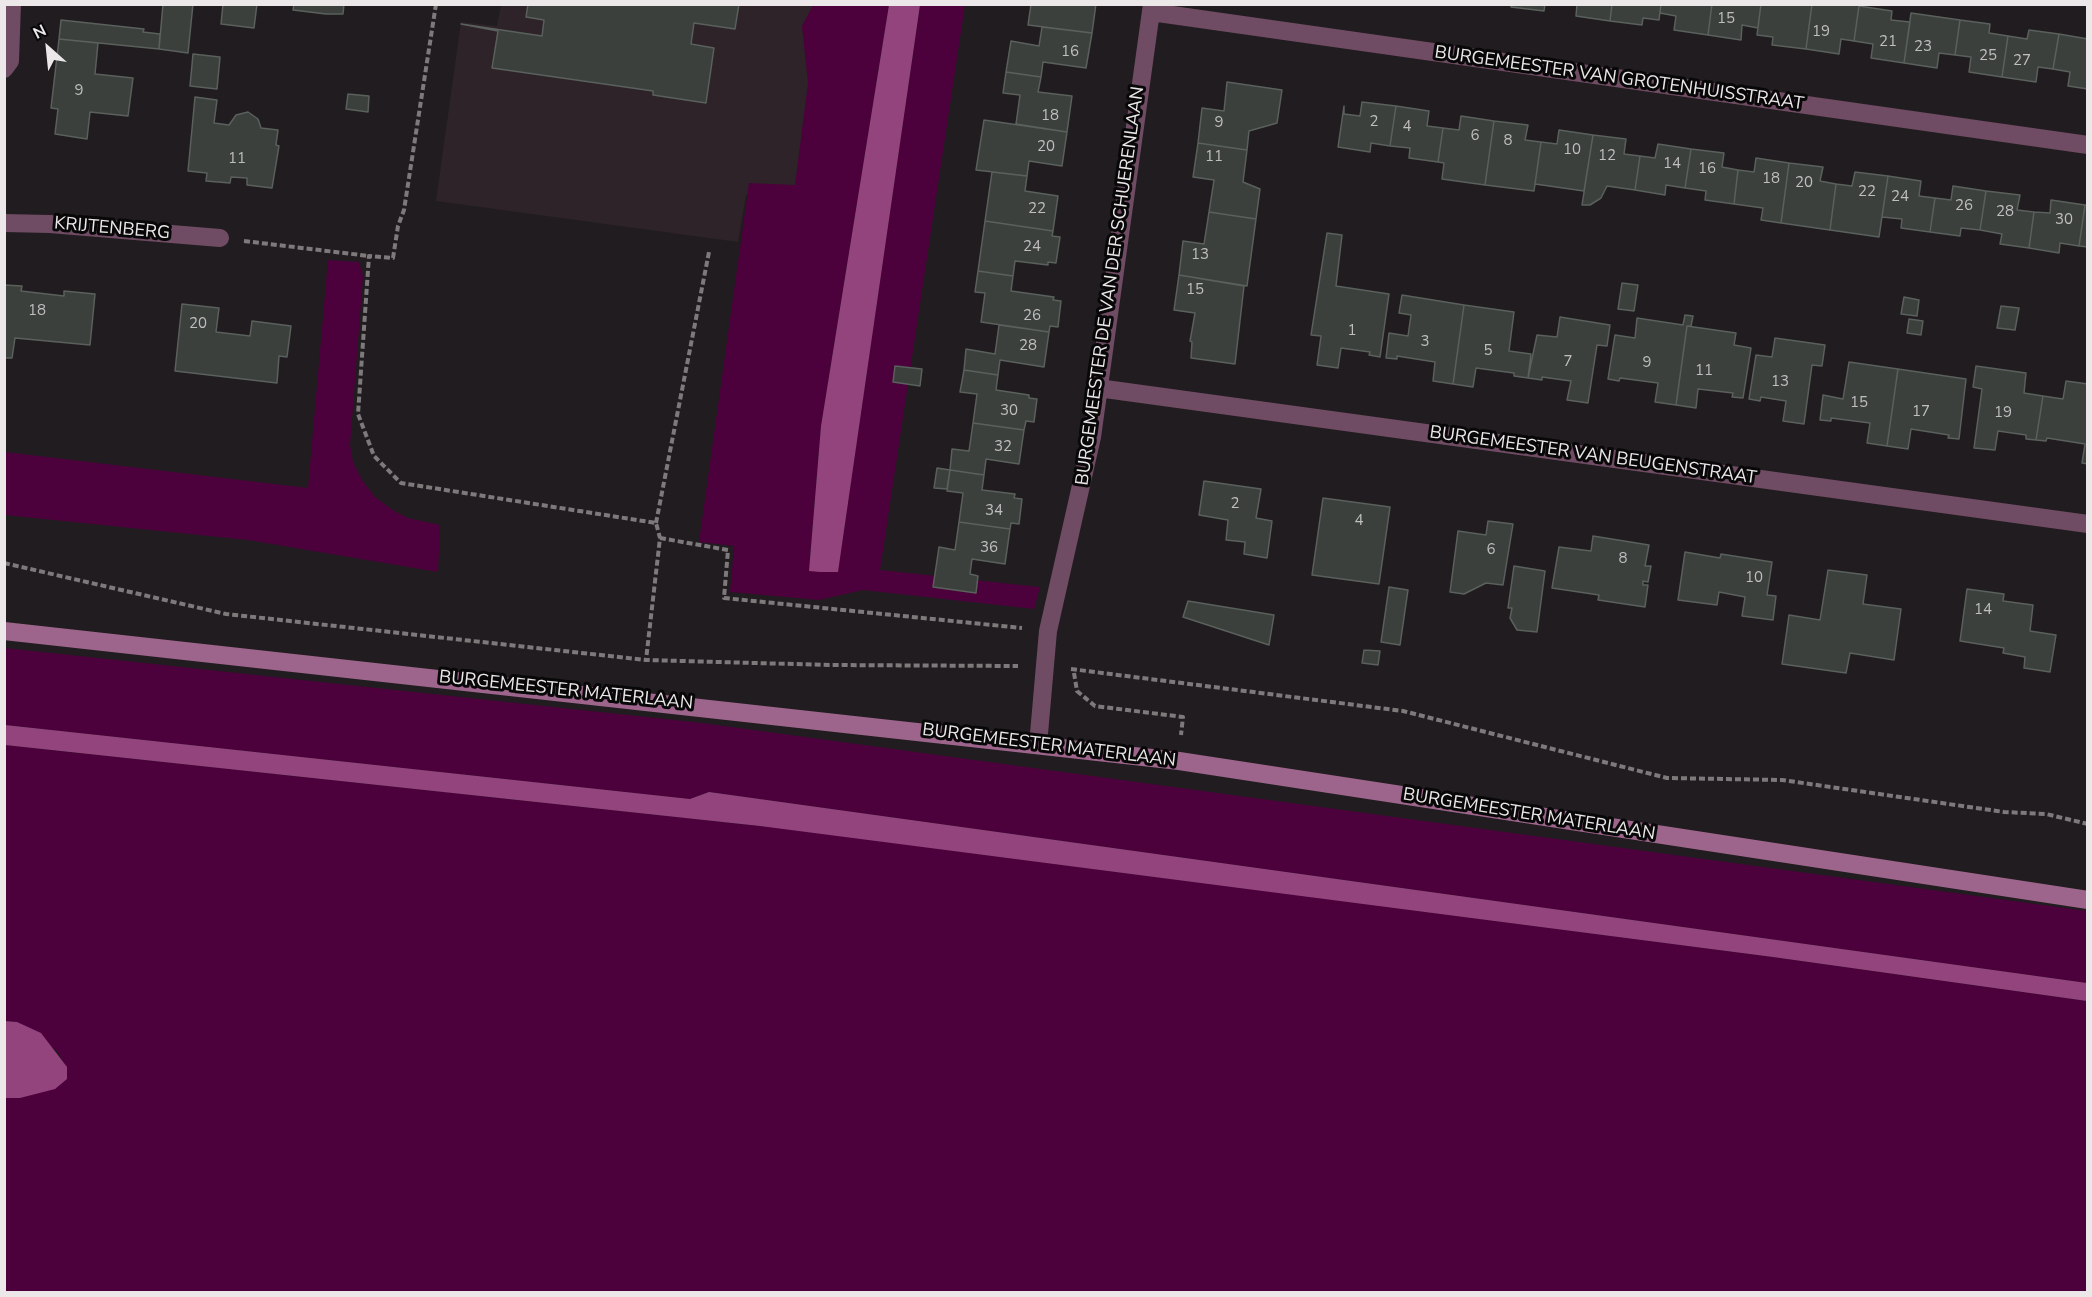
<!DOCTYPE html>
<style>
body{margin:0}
#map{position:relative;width:2092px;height:1297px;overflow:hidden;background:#211c1f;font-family:"Nunito Sans",sans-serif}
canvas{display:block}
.frame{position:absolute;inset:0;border:6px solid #ece8ea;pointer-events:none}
.north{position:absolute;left:18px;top:18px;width:60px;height:60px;-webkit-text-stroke:4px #090809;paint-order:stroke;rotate:333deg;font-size:16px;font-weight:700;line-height:24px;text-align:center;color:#ece8ea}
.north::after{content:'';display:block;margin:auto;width:21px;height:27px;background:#ece8ea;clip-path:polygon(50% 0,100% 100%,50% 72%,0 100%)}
</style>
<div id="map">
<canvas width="2092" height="1297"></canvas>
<div class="frame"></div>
<div class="north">N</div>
</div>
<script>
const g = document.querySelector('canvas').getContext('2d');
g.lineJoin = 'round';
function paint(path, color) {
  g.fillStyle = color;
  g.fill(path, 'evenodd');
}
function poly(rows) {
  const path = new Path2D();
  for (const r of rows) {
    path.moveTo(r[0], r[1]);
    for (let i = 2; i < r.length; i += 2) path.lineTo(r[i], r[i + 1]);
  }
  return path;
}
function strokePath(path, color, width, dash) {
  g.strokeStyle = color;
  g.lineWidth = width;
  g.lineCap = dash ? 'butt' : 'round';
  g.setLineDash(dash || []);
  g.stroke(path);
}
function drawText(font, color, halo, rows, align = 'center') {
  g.font = font + ' "Nunito Sans",sans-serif';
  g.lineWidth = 6;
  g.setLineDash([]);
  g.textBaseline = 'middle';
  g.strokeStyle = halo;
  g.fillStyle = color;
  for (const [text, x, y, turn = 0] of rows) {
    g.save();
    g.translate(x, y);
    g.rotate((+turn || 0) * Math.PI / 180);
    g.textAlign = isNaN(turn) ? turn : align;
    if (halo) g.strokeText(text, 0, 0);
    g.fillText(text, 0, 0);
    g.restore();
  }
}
const built = poly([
 [501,4,819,5,795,200,746,195,738,242,436,201,461,22,497,26]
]);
const green = poly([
 [813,5,889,5,821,426,809,570,838,571,920,5,965,5,880,570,1040,587,1034,609,863,590,819,600,730,592,734,546,699,542,749,183,795,185,808,83,802,26],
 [328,260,359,262,363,276,350,445,353,462,362,480,375,497,394,511,408,518,440,525,438,572,248,540,5,515,5,452,308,488],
 [5,648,702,723,2087,911,2087,983,709,792,690,799,5,725],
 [5,745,779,828,1773,957,2087,1001,2087,1292,5,1292,4,1098,20,1098,67,1079,67,1068,57,1051,17,1022,5,1021]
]);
const water = poly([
 [889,5,920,5,838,572,820,572,809,571,821,426],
 [5,725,690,799,709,792,2087,983,2087,1001,1773,957,760,826,5,745],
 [4,1021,17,1022,41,1033,67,1067,67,1079,55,1089,20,1098,5,1098]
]);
const building = poly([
 [163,4,193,4,188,53,159,49,163,4],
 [223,4,257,4,254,28,221,24,223,4],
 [294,4,344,4,343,14,326,14,293,10,294,4],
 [528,4,739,4,735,29,694,23,691,44,714,48,706,103,653,95,653,91,492,68,498,31,461,24,542,36,544,20,526,17,528,4],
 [1031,4,1096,4,1092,33,1028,25,1031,4],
 [1512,4,1545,4,1544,11,1511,7,1512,4],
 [1577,4,1612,4,1610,21,1576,16,1577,4],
 [1612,4,1661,4,1659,20,1643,18,1642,25,1610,21,1612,4],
 [1661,4,1712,4,1708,35,1674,30,1676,16,1660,13,1661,4],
 [1712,4,1761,4,1758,28,1742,25,1741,40,1708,35,1712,4],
 [1761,4,1812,4,1806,49,1772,45,1773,37,1757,35,1761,4],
 [1812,4,1863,4,1859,6,1854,41,1841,39,1839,54,1806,49,1812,4],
 [1859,6,1892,11,1891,20,1910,22,1904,63,1871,58,1873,44,1854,41,1859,6],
 [1911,13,1960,20,1955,55,1939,53,1937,68,1904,63,1911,13],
 [61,20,144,29,143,32,160,34,159,49,59,39,61,20],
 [1960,20,1990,24,1989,33,2008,36,2002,77,1969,72,1971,57,1955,55,1960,20],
 [1042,27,1092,33,1086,68,1043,62,1041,77,1006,72,1011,41,1039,46,1042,27],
 [2029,30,2059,34,2053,69,2038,67,2036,82,2002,77,2008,36,2027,39,2029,30],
 [2059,34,2088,39,2088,89,2068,86,2070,72,2053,69,2059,34],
 [59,39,98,43,95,74,133,78,128,116,90,112,87,139,55,134,58,109,51,108,59,39],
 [193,54,220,57,217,89,190,86,193,54],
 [1006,72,1041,77,1038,92,1072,96,1067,132,1016,124,1020,95,1003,93,1006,72],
 [1227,82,1282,90,1277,123,1249,131,1247,150,1198,143,1202,108,1224,111,1227,82],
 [348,94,369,96,368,112,346,109,348,94],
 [195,97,217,100,214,123,229,125,236,115,248,112,258,119,261,128,278,130,276,145,279,146,272,188,247,185,247,178,231,177,230,183,206,181,207,173,188,171,195,97],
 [1362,102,1396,106,1390,146,1371,143,1370,152,1338,147,1344,106,1344,114,1360,116,1362,102],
 [1396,106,1429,111,1427,126,1443,128,1438,162,1409,158,1410,148,1390,146,1396,106],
 [1461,116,1494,121,1485,185,1442,179,1444,163,1438,162,1443,128,1459,130,1461,116],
 [984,120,1067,132,1062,166,1029,161,1027,176,976,170,984,120],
 [1494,121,1528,125,1525,140,1541,142,1534,191,1485,185,1494,121],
 [1559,130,1593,135,1584,191,1535,184,1541,142,1557,144,1559,130],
 [1593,135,1626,139,1624,154,1640,156,1635,190,1607,186,1601,198,1590,205,1582,205,1593,135],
 [1198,143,1247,150,1243,182,1260,189,1256,219,1209,212,1214,180,1193,177,1198,143],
 [1658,144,1691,149,1685,188,1666,185,1665,195,1635,190,1640,156,1655,158,1658,144],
 [1691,149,1724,153,1722,167,1738,170,1734,204,1705,200,1706,191,1685,188,1691,149],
 [1756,158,1789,163,1781,223,1761,220,1763,208,1734,204,1738,170,1754,172,1756,158],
 [1789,163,1823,167,1820,181,1836,184,1830,230,1781,223,1789,163],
 [992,172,1027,176,1025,191,1058,196,1053,231,985,221,992,172],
 [1855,172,1888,176,1879,237,1830,230,1836,184,1852,186,1855,172],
 [1888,176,1921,181,1919,196,1935,198,1930,232,1901,228,1902,219,1882,217,1888,176],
 [1953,186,1986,191,1980,230,1961,228,1960,236,1930,232,1935,198,1951,200,1953,186],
 [1986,191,2020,195,2017,210,2034,212,2029,248,2000,244,2002,234,1980,230,1986,191],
 [2051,200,2085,205,2079,246,2060,243,2059,253,2029,248,2034,212,2050,213,2051,200],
 [2085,205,2088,205,2088,247,2079,246,2085,205],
 [1209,212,1256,219,1247,286,1179,275,1183,241,1204,244,1209,212],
 [985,221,1053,231,1052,236,1060,237,1056,263,1048,262,1048,265,1015,261,1013,276,978,271,985,221],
 [1327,233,1342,235,1336,286,1389,294,1380,357,1369,355,1370,352,1341,348,1338,368,1317,365,1321,336,1311,335,1327,233],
 [978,271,1013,276,1011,291,1054,297,1053,300,1061,301,1058,327,1050,326,1049,332,981,322,985,293,975,292,978,271],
 [1179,275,1244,286,1235,364,1191,358,1192,342,1190,341,1195,313,1174,310,1179,275],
 [1622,283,1638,285,1634,311,1618,309,1622,283],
 [4,285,22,286,21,291,64,296,64,291,95,294,90,345,15,338,12,358,4,358,4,285],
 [1402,295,1464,305,1453,384,1433,381,1435,362,1397,356,1397,359,1386,358,1389,333,1408,336,1411,315,1399,313,1402,295],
 [1904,297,1919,300,1917,316,1901,314,1904,297],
 [182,304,219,308,216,332,250,336,252,321,291,326,287,357,279,356,277,383,175,371,182,304],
 [1464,305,1514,312,1509,351,1531,354,1528,378,1514,376,1514,373,1476,368,1473,387,1453,384,1464,305],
 [2001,306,2019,308,2015,330,1997,328,2001,306],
 [1685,315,1693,316,1691,326,1687,326,1676,405,1655,402,1658,383,1620,378,1619,381,1608,379,1615,335,1635,338,1637,318,1683,325,1685,315],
 [1560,317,1610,325,1607,346,1597,345,1588,403,1567,400,1571,381,1542,377,1542,380,1528,378,1537,335,1557,337,1560,317],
 [1909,319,1923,321,1921,335,1907,333,1909,319],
 [999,325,1049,332,1044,367,1000,360,998,375,964,370,966,349,995,354,999,325],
 [1687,326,1736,333,1734,345,1751,348,1743,398,1732,397,1733,393,1698,389,1696,408,1676,405,1687,326],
 [1775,338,1825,345,1822,366,1812,365,1804,424,1783,421,1786,401,1761,397,1760,401,1749,399,1756,355,1772,357,1775,338],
 [1849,362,1898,369,1887,446,1867,443,1870,423,1831,418,1831,421,1820,420,1823,395,1843,399,1849,362],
 [895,366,922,369,920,386,893,382,895,366],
 [1976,366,2026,373,2024,393,2043,396,2036,440,2026,439,2026,435,1998,431,1995,450,1974,448,1982,389,1973,387,1976,366],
 [1898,369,1966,379,1959,439,1948,438,1949,435,1911,429,1908,449,1887,446,1898,369],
 [964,370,998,375,996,390,1029,395,1029,398,1037,399,1034,422,1026,421,1024,430,973,423,977,394,960,392,964,370],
 [2066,381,2088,384,2088,464,2082,463,2085,444,2047,438,2046,441,2036,440,2043,396,2063,399,2066,381],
 [973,423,1024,430,1019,464,986,459,984,475,950,470,952,449,969,451,973,423],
 [937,468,950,470,947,489,934,488,937,468],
 [950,470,984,475,982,490,1015,494,1014,498,1022,499,1019,524,1011,523,1010,529,959,522,963,493,947,491,950,470],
 [1204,481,1261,489,1256,518,1272,521,1267,558,1244,554,1245,542,1226,540,1228,520,1199,515,1204,481],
 [1323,498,1390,507,1379,584,1312,575,1323,498],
 [1488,521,1513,524,1503,585,1486,583,1464,594,1450,592,1458,531,1486,535,1488,521],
 [959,522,1010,529,1005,564,972,559,970,574,978,576,976,593,933,587,939,547,955,550,959,522],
 [1593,536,1649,545,1645,566,1651,566,1648,582,1643,581,1643,585,1648,585,1645,607,1598,600,1599,595,1552,588,1559,547,1591,551,1593,536],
 [1685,552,1720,558,1721,554,1772,562,1767,595,1776,596,1773,620,1742,616,1745,597,1719,592,1717,605,1678,600,1685,552],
 [1514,566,1545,571,1537,632,1517,630,1510,618,1512,608,1508,608,1514,566],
 [1828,570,1867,575,1863,604,1901,609,1894,660,1850,653,1846,673,1782,664,1789,615,1820,620,1828,570],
 [1389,587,1408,590,1400,645,1381,642,1389,587],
 [1967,589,2004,594,2003,601,2033,605,2030,631,2056,635,2050,672,2024,668,2025,657,2003,653,2004,648,1960,641,1967,589],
 [1188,601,1274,615,1269,645,1183,617,1188,601],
 [1364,650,1380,651,1378,665,1362,663,1364,650]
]);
const path = poly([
 [436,4,404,210,398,226,393,258,369,256,358,414,374,456,401,483,656,523,660,538,646,660],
 [244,241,369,256],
 [656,523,709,252],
 [660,538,728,550,724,598,1022,628],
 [4,563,226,614,646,660,829,665,1018,666],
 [1071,669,1403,711,1667,778,1782,780,2004,812,2046,814,2088,824],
 [1074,673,1077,691,1095,706,1183,717,1181,735]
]);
const street = poly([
 [1151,12,2088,145],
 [4,69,10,61,12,4],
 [4,223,50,224,220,238],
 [1098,388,2088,524],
 [1038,745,1048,631,1092,437,1152,4]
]);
const secondary = poly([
 [4,631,1179,761,2088,900]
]);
const numberNames = [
 ["15",1726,19],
 ["19",1821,32],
 ["21",1888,42],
 ["23",1923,47],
 ["16",1070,52],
 ["25",1988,56],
 ["27",2022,61],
 ["9",79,91],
 ["18",1050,116],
 ["2",1374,122],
 ["9",1219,123],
 ["4",1407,127],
 ["6",1475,136],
 ["8",1508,141],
 ["20",1046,147],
 ["10",1572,150],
 ["12",1607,156],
 ["11",1214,157],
 ["11",237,159],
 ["14",1672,164],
 ["16",1707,169],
 ["18",1771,179],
 ["20",1804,183],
 ["22",1867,192],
 ["24",1900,197],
 ["26",1964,206],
 ["22",1037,209],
 ["28",2005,212],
 ["30",2064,220],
 ["24",1032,247],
 ["13",1200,255],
 ["15",1195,290],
 ["18",37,311],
 ["26",1032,316],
 ["20",198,324],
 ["1",1352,331],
 ["3",1425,342],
 ["28",1028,346],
 ["5",1488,351],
 ["7",1568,362],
 ["9",1647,363],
 ["11",1704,371],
 ["13",1780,382],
 ["15",1859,403],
 ["30",1009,411],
 ["17",1921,412],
 ["19",2003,413],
 ["32",1003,447],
 ["2",1235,504],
 ["34",994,511],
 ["4",1359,521],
 ["36",989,548],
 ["6",1491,550],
 ["8",1623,559],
 ["10",1754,578],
 ["14",1983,610]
];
const streetNames = [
 ["BURGEMEESTER VAN GROTENHUISSTRAAT",1619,79,8],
 ["KRIJTENBERG",112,229,5],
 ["BURGEMEESTER DE VAN DER SCHUERENLAAN",1111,286,-82],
 ["BURGEMEESTER VAN BEUGENSTRAAT",1593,456,8],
 ["BURGEMEESTER MATERLAAN",566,691,6],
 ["BURGEMEESTER MATERLAAN",1049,746,7],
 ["BURGEMEESTER MATERLAAN",1529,815,9]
];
paint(built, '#2d2329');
paint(green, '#4c013c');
paint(water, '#94447d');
paint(building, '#3b403d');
strokePath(building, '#5a605c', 1.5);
strokePath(path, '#7e7a7c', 4, [6, 3]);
strokePath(street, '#6f4c63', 18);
strokePath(secondary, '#9d658b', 18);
drawText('15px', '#c0bebf', null, numberNames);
drawText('18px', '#ece8ea', '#090809', streetNames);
</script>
